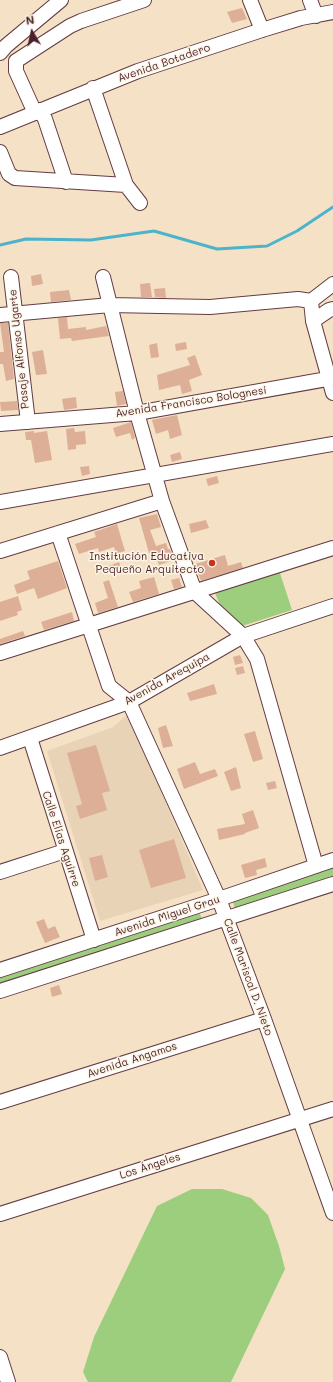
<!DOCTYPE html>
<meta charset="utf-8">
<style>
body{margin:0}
#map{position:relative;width:333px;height:1382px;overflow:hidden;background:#f5e2c6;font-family:Mali,sans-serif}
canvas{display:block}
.north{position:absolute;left:12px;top:12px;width:40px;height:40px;-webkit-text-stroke:3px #fcf5e5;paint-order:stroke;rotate:351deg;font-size:11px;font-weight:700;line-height:16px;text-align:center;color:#4a1f2b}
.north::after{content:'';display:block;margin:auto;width:14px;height:18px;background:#4a1f2b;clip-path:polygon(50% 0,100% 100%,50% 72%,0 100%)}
</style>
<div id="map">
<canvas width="333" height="1382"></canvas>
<div class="north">N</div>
</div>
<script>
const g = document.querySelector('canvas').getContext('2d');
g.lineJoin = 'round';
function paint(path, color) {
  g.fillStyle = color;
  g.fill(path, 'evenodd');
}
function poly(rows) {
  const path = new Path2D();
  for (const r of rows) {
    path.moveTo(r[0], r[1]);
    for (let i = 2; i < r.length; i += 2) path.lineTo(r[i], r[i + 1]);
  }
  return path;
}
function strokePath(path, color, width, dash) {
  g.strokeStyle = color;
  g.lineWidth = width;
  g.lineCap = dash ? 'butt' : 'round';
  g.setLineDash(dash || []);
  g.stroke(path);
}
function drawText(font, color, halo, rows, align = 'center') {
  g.font = font + ' Mali,sans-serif';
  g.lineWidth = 3;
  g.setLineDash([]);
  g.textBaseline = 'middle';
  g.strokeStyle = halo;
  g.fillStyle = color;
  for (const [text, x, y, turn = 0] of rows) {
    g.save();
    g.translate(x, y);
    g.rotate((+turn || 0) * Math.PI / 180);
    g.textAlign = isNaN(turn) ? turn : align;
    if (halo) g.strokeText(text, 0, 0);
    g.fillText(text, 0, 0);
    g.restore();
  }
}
const built = poly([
 [128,714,203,890,100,921,47,751,113,727]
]);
const green = poly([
 [279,570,292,610,239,627,219,603,214,590],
 [333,865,333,877,235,909,232,899],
 [198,909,202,919,0,985,0,974],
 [192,1189,222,1189,251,1198,268,1215,279,1246,285,1269,231,1382,88,1382,83,1372,94,1337,157,1206]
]);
const stream = poly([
 [0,245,26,239,91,240,154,231,217,249,267,246,297,231,333,207]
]);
const building = poly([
 [242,8,247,19,232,23,227,12],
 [41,274,43,284,32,286,31,276],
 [150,283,152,297,141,297,140,284],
 [165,288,166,298,155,297,154,289],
 [69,290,71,300,51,302,50,292],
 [67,317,68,329,86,327,86,330,106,326,109,336,72,341,71,338,60,339,58,318],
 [0,323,8,323,14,379,6,381,3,364,0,364,0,352,4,352],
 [186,342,187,349,176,351,175,344],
 [157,343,159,357,151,358,149,345],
 [43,350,47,374,36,375,32,352],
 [195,355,202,375,189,380,192,391,182,394,180,385,159,390,157,375,190,365,187,358],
 [123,391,126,404,117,406,115,392],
 [76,397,77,408,64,410,62,399],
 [17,401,18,410,1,411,0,402],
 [177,415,182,435,170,439,168,430,156,434,152,420],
 [131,422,135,438,132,440,130,433,116,437,113,428],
 [74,428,75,432,85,431,86,444,76,445,76,449,68,450,66,429],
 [34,431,34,433,47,431,52,460,35,463,31,440,26,440,25,432],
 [180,452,182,459,172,462,170,455],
 [89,466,90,474,82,476,80,467],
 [217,476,219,483,208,486,206,479],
 [157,514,161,527,150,530,156,546,166,543,168,549,170,549,174,560,159,565,154,552,149,553,139,518],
 [206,520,209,528,191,533,189,524],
 [117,524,125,551,116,554,114,547,99,552,98,548,79,554,75,544,96,537,94,532],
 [225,555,228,566,241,562,243,568,201,581,195,564],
 [58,561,67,588,38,599,34,588,17,594,14,585,30,579,27,571],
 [119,562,122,571,112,574,109,566],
 [154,577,159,594,133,602,129,592,141,588,139,581],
 [179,578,182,587,174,589,171,580],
 [109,580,118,607,98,613,95,603,108,598,103,582],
 [18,596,22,610,17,612,18,615,0,621,0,602],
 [72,612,74,621,44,630,41,622],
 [23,631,25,636,0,644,0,639],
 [240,655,243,663,235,665,233,657],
 [243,666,245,673,237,675,235,668],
 [214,684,217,694,190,701,187,693],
 [166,725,173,746,163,748,158,728],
 [255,731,263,759,253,762,244,734],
 [96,745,110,791,102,793,107,810,80,819,76,806,82,804,67,753],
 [195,762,200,774,215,769,218,776,184,789,177,769],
 [236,767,241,788,231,791,224,772],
 [275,781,277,788,268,790,266,783],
 [253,810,259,828,245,833,245,834,219,840,217,829,245,824,242,814],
 [174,839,186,878,151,888,139,850],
 [102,855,108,877,95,881,89,858],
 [265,858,267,867,256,870,257,875,245,878,241,865],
 [44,919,48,929,55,926,60,937,45,943,36,922],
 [59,985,62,994,52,997,50,988]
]);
const minor = poly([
 [250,0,262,30],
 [310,0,316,16],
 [0,53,6,46,61,0],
 [93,88,126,185,140,203],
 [40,110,45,119,66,182],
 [35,113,16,71,16,61,70,26,81,21,144,0],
 [0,127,138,71,262,30,301,18,333,12],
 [0,152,9,174,15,178,126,185],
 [11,277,28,422],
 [103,277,137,413,162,501,195,592,243,636,257,659,316,866],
 [311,301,313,321,333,393],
 [311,301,333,284],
 [0,315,110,305,210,307,298,299,311,301],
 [313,321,329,310,333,309],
 [0,424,137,413,333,378],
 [0,502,333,444],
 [58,533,109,686,129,702,219,899,264,1019,333,1213],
 [0,551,162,501],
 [0,653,333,548],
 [30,738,94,940],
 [0,748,129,702,243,636,333,606],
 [0,872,65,851],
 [0,970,219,899,333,860],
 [0,991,333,884],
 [0,1102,264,1019],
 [0,1214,333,1109],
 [0,1357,8,1382]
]);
const markers = [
 [212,563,4,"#c8321e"]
];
const streetNames = [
 ["Avenida Botadero",164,63,-19],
 ["Pasaje Alfonso Ugarte",19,349,-96],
 ["Avenida Francisco Bolognesi",191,402,-9],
 ["Avenida Arequipa",167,679,-29],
 ["Calle Elías Aguirre",61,839,72],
 ["Avenida Miguel Grau",167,916,-18],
 ["Calle Mariscal D. Nieto",248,977,70],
 ["Avenida Angamos",132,1060,-18],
 ["Los Ángeles",150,1166,-18]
];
const poiNames = [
 ["Institución Educativa",204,557],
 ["Pequeño Arquitecto",204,570]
];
paint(built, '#e9d3b7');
paint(green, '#9cce7e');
strokePath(stream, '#4cb3ca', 3);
paint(building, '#dcaf96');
strokePath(minor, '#643c42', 16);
strokePath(minor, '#fff', 14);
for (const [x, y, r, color] of markers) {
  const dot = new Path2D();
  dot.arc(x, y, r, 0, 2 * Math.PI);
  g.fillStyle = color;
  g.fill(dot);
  strokePath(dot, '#fcf5e5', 1.5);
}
drawText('11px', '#4a1f2b', '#fcf5e5', streetNames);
drawText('11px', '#4a1f2b', '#fcf5e5', poiNames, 'right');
</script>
